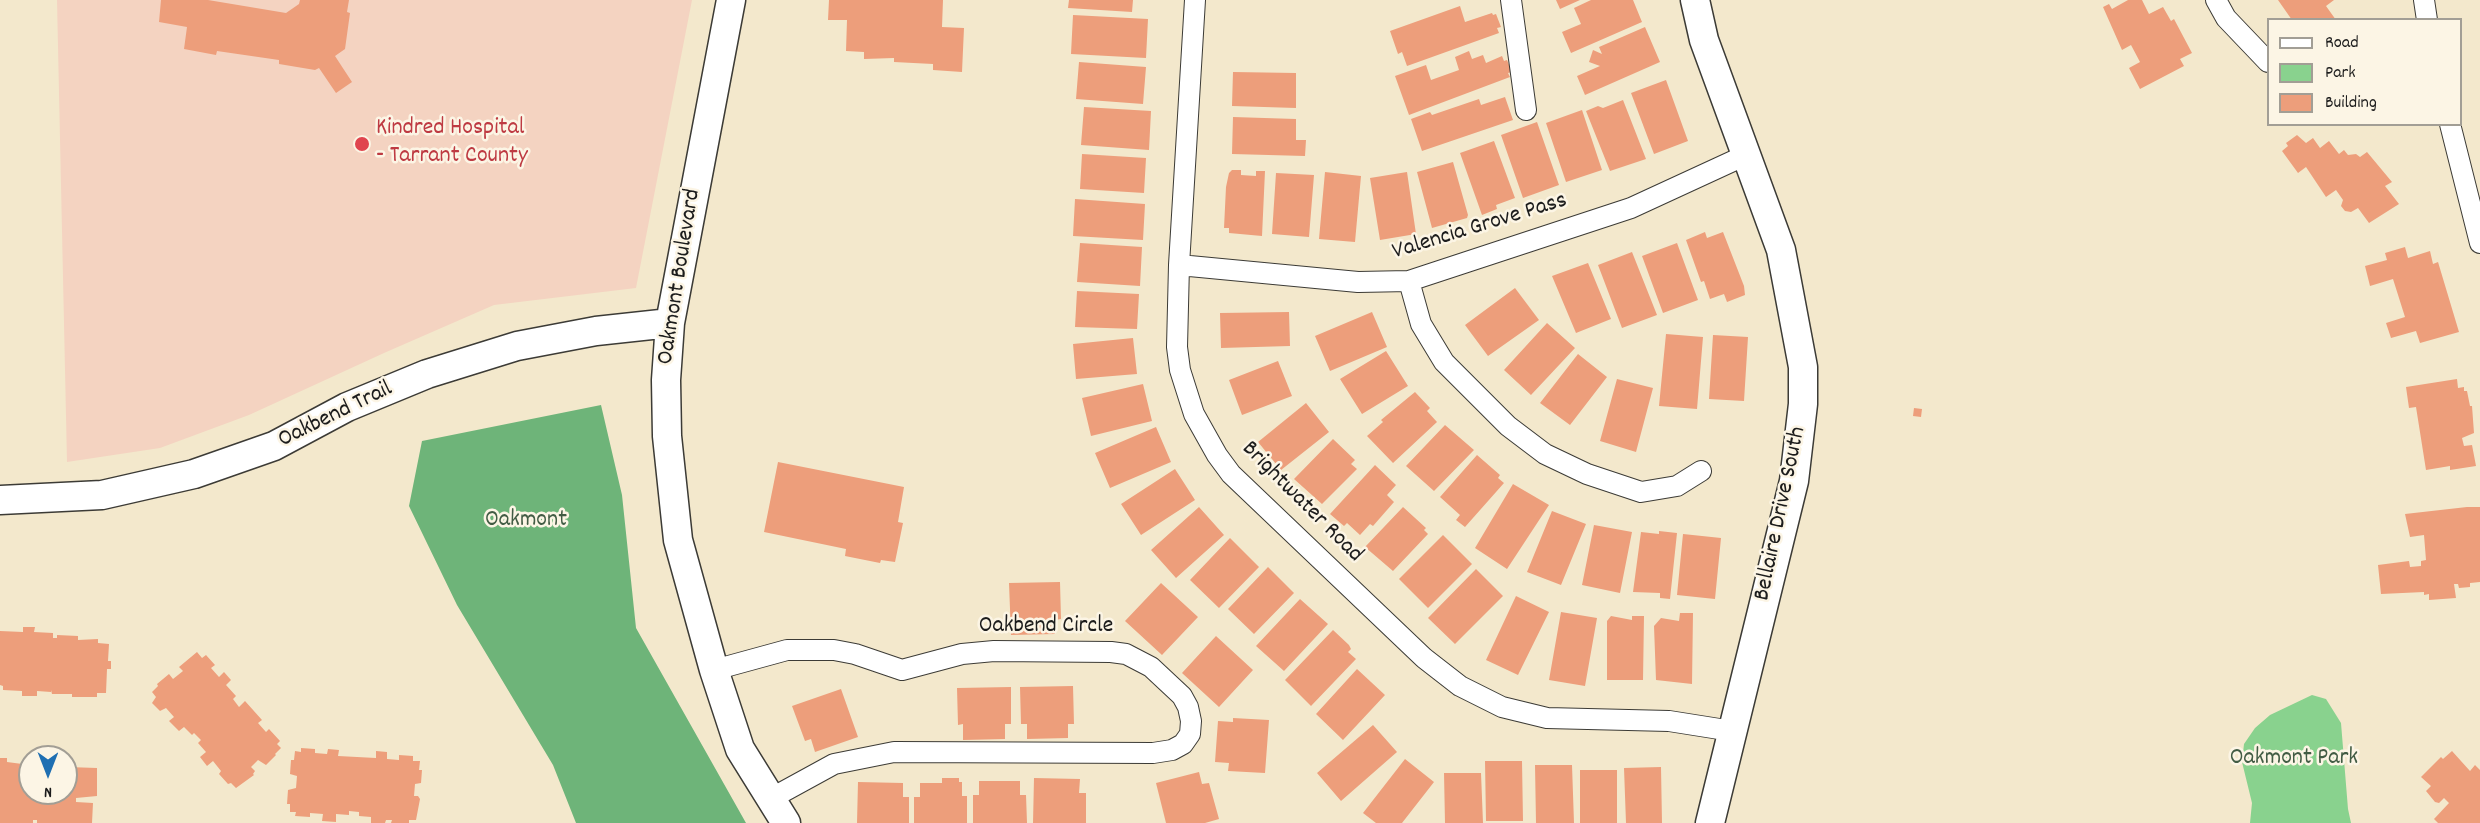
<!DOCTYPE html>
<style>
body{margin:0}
#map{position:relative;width:2480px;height:823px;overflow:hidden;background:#f3e8cc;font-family:Dekko,sans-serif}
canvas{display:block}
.legend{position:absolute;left:2267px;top:18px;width:195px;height:108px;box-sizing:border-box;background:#fcf5e5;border:2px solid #a29e95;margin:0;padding:8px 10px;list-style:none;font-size:18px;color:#1c1c1c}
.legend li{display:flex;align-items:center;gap:12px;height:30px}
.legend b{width:30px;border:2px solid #a29e95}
.north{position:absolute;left:18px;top:745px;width:60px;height:60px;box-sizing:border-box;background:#fcf5e5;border:2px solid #a29e95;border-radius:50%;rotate:180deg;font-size:16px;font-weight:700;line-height:24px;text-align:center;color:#1c1c1c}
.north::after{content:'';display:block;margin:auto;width:21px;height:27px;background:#1f6fb2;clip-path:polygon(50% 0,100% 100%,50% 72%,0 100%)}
</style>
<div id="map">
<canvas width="2480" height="823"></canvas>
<ul class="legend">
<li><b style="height:8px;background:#fff"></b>Road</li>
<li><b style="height:16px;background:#89d28e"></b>Park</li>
<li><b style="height:16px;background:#ed9e7b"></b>Building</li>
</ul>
<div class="north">N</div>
</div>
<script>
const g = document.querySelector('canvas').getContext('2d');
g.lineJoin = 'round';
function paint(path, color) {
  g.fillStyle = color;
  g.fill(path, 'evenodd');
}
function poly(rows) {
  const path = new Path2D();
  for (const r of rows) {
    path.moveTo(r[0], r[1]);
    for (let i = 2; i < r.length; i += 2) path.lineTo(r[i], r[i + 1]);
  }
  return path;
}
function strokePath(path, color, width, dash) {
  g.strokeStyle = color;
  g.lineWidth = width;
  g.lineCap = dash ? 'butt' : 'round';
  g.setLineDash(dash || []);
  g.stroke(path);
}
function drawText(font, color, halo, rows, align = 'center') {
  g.font = font + ' Dekko,sans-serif';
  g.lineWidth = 5;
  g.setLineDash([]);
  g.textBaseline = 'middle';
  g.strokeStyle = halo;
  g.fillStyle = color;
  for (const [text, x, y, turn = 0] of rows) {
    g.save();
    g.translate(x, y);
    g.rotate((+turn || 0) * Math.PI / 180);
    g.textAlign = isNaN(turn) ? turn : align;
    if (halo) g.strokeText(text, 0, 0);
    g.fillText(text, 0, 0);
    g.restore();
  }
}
const built = poly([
 [57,0,692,0,636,288,494,305,384,353,249,415,160,448,67,462]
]);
const green = poly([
 [2312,695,2326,699,2341,723,2348,809,2351,823,2250,823,2252,803,2242,762,2244,744,2255,728,2270,715]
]);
const forest = poly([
 [601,405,622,495,636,628,746,823,576,823,553,765,457,605,409,506,422,441]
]);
const building = poly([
 [161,0,208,0,286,13,299,4,300,0,349,0,347,12,350,13,345,49,335,56,352,82,336,93,319,68,315,70,279,64,279,60,217,51,216,55,184,49,187,27,159,22],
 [829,0,943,0,942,27,964,28,962,72,933,70,933,64,894,62,894,58,864,59,864,52,846,51,847,20,828,20],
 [1069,0,1133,0,1132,12,1068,8],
 [1556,0,1580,0,1560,9],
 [1591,0,1633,0,1642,22,1571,53,1562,32,1581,24,1574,8],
 [2128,0,2142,0,2149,14,2163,7,2171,21,2174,19,2192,53,2180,59,2184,66,2140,89,2129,68,2140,62,2131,45,2122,50,2103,7,2109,4,2112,9],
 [2278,0,2334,0,2326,6,2336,20,2292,20],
 [1460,6,1465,22,1492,13,1493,15,1496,14,1501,27,1497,28,1499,33,1407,66,1402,52,1398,54,1390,31],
 [1073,15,1148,19,1146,58,1071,54],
 [1645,27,1660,62,1585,95,1577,76,1600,66,1589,62,1593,50,1602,54,1599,47],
 [1469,51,1472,59,1483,55,1486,63,1502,56,1504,61,1507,60,1512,72,1508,73,1510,77,1409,115,1395,76,1426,65,1431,80,1459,70,1455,57],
 [1079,62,1146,67,1143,104,1076,99],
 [1233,72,1296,73,1296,108,1232,106],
 [1666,80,1688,141,1654,154,1631,93],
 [1505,97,1513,120,1422,151,1411,119,1430,112,1432,115,1479,99,1481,105],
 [1623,100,1646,159,1610,171,1586,111,1598,106,1603,108],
 [1084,107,1151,111,1149,150,1081,145],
 [1582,110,1602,170,1566,182,1546,123],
 [1233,117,1296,119,1296,140,1306,140,1305,156,1232,154],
 [1537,122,1559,185,1523,198,1501,135],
 [2297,135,2306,143,2313,138,2320,148,2329,141,2339,154,2344,150,2348,155,2356,154,2360,157,2367,152,2392,182,2385,186,2399,204,2369,223,2358,208,2351,212,2345,211,2341,206,2343,200,2336,190,2326,197,2306,167,2298,173,2282,151,2288,146,2286,143],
 [1494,141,1515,198,1496,205,1497,209,1482,215,1460,153],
 [1082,154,1146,158,1144,193,1080,189],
 [1453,162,1468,215,1467,218,1432,228,1417,172],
 [1232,170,1241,170,1241,175,1256,176,1256,171,1265,171,1262,236,1229,233,1229,228,1224,228,1226,187,1229,173],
 [1325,172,1361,176,1355,242,1319,239],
 [1407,172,1416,234,1380,240,1370,178],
 [1276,173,1314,175,1309,237,1272,234],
 [1075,199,1145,204,1143,240,1073,236],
 [1705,232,1707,238,1723,232,1744,286,1745,295,1727,302,1724,294,1710,299,1704,281,1701,282,1686,240],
 [1080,243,1142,247,1140,286,1077,282],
 [1677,243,1698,300,1663,313,1642,256],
 [2405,247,2408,258,2430,251,2433,264,2438,262,2459,332,2420,343,2416,331,2391,338,2386,323,2405,317,2393,279,2370,286,2365,266,2387,260,2385,253],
 [1632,252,1657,315,1622,328,1598,265],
 [1588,263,1611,319,1576,333,1552,276],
 [1515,288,1539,320,1488,356,1465,325],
 [1077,291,1139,294,1137,329,1075,327],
 [1289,312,1290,346,1221,348,1220,313],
 [1372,312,1387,347,1330,371,1315,336],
 [1547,323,1575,348,1531,395,1504,370],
 [1666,334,1703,337,1697,409,1659,406],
 [1713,335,1748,337,1744,401,1709,399],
 [1133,338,1137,374,1076,379,1073,344],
 [1386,351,1408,386,1362,414,1340,379],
 [1578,354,1607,377,1570,425,1540,403],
 [1278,361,1292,396,1242,415,1229,380],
 [1617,379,1653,388,1636,452,1600,441],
 [2457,379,2458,388,2464,387,2464,391,2467,391,2470,406,2472,406,2474,433,2462,438,2464,446,2472,445,2476,466,2450,470,2450,466,2426,470,2416,407,2409,408,2406,387],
 [1143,384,1152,421,1091,436,1082,398],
 [1415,392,1430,408,1427,411,1437,422,1393,463,1367,436,1383,422,1381,420],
 [1306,403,1329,432,1281,470,1258,442],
 [1914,408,1922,409,1921,417,1913,416],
 [1445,425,1474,450,1434,491,1406,466],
 [1156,427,1171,462,1110,488,1095,453],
 [1333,439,1355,460,1351,464,1357,469,1322,504,1294,479],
 [1477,455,1500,475,1498,478,1504,483,1465,527,1456,520,1460,515,1440,497],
 [778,462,904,487,898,522,903,523,895,562,881,560,880,563,845,556,846,549,764,532],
 [1375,465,1396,485,1387,495,1394,502,1373,526,1370,524,1360,535,1347,523,1344,526,1330,514],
 [1175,469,1195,500,1141,535,1121,504],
 [1513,484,1549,505,1507,569,1475,548],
 [1199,507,1224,535,1176,578,1151,550],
 [1403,507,1426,528,1424,530,1428,534,1393,571,1365,547],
 [2467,507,2480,507,2480,582,2470,583,2470,587,2459,588,2458,584,2454,584,2456,598,2429,600,2429,594,2424,595,2424,592,2381,594,2378,565,2409,561,2410,567,2421,566,2421,561,2426,560,2424,535,2410,537,2405,514],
 [1552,511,1586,524,1561,585,1527,572],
 [1594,525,1632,532,1620,593,1582,585],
 [1659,531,1677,533,1670,599,1660,598,1660,593,1633,592,1641,532,1659,534],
 [1683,534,1721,538,1715,599,1677,595],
 [1443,535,1472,564,1428,608,1399,579],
 [1230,538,1259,567,1219,608,1190,580],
 [1268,567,1294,593,1254,634,1228,609],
 [1476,569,1503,596,1455,644,1428,618],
 [1060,582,1061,619,1055,620,1055,634,1011,635,1009,583],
 [1161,583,1198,617,1162,655,1125,621],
 [1516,596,1549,612,1518,675,1486,660],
 [1300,599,1328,624,1284,671,1256,646],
 [1561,612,1597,618,1585,686,1549,680],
 [1680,613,1693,613,1692,684,1656,680,1654,626,1661,618,1679,621],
 [1611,616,1632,620,1632,616,1644,616,1643,680,1607,680,1607,621],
 [23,627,35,627,34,632,53,633,53,638,57,638,57,635,78,636,78,640,98,639,98,643,109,644,108,661,111,661,111,669,107,669,106,693,97,693,97,697,72,697,72,694,52,694,51,690,51,692,37,691,37,696,22,696,22,691,3,690,3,686,0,685,0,631,23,632],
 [1333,630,1349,645,1351,649,1348,652,1356,659,1311,706,1285,680],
 [1216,636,1253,670,1219,707,1182,673],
 [197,652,202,658,206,655,215,665,211,668,219,677,224,672,231,680,226,685,236,696,233,699,239,707,245,701,262,720,258,723,266,732,269,729,280,741,277,744,281,748,275,754,276,755,266,765,258,760,251,767,255,771,253,774,254,775,236,788,231,783,228,784,219,774,221,771,213,761,207,766,200,757,206,752,198,743,201,740,194,733,192,735,184,727,179,731,169,721,174,717,166,708,160,711,152,703,156,697,152,692,158,686,157,684,169,674,173,679,183,671,179,667],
 [1357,669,1385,695,1343,740,1316,714],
 [1073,686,1074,724,1068,724,1068,738,1027,739,1027,724,1021,724,1020,687],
 [1011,687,1011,724,1005,724,1005,739,963,740,963,724,958,725,957,688],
 [841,689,858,737,815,752,811,739,805,741,792,706],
 [1233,718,1269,720,1265,773,1228,771,1229,763,1215,762,1218,721,1233,722],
 [1373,725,1397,752,1341,801,1317,773],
 [301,748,315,749,315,753,327,754,328,749,339,750,338,756,376,758,376,751,387,752,387,759,399,760,399,755,413,756,413,761,420,761,419,770,422,770,421,783,415,784,414,796,418,796,420,799,416,820,409,820,409,823,391,823,392,820,386,820,385,823,371,823,371,817,359,816,359,812,349,811,349,815,336,814,336,822,322,821,323,814,310,813,310,817,295,816,296,812,290,812,290,804,287,804,288,790,296,788,297,776,290,774,291,760,294,760,295,751,301,752],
 [2452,751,2470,771,2475,765,2480,770,2480,823,2438,823,2434,819,2449,803,2444,798,2439,803,2435,802,2426,791,2431,786,2421,777,2441,757,2443,759],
 [0,758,7,758,7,762,30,765,30,793,66,793,68,767,97,768,97,796,76,798,76,802,93,803,92,823,37,823,37,820,33,820,33,823,0,823],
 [1405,759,1434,782,1402,823,1376,823,1363,813],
 [1485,761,1522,761,1523,821,1486,821],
 [1535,765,1572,765,1574,823,1536,823],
 [1661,767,1662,823,1626,823,1624,768],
 [1580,770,1617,770,1617,823,1580,823],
 [1199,772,1202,784,1209,783,1219,819,1205,823,1166,823,1156,783],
 [1444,773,1481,773,1483,823,1445,823],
 [942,778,959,778,959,782,962,782,962,796,967,796,967,823,914,823,914,797,920,797,920,783,942,783],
 [1034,778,1080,779,1079,793,1086,793,1086,823,1033,823],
 [979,781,1020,781,1020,795,1026,795,1027,823,973,823,973,795,979,795],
 [858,782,903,783,903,797,909,797,909,823,857,823]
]);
const street = poly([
 [1195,0,1179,265,1177,347,1180,370,1194,414,1217,455,1231,474,1424,658,1460,686,1502,707,1547,718,1669,721,1732,731],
 [1511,0,1526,110],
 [2216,0,2226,18,2268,62],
 [2424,0,2427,20],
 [2450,124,2480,243],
 [1179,265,1358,282,1409,281,1631,208,1746,155],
 [1409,281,1421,324,1444,362,1508,426,1545,454,1587,474,1641,492,1677,486,1701,471],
 [714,670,787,650,834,650,855,654,902,670,962,654,994,651,1111,652,1126,654,1151,667,1182,696,1188,707,1191,721,1190,734,1183,744,1172,750,1153,753,894,752,834,764,770,799]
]);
const secondary = poly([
 [731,0,670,323,666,380,667,436,678,540,714,670,740,749,786,823],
 [1695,0,1704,40,1781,250,1803,367,1803,404,1794,481,1710,823],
 [0,500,102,495,194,474,274,446,347,407,427,374,517,346,596,331,670,323]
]);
const markers = [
 [362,144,8,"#e0444e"]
];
const healthNames = [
 ["Kindred Hospital",376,130],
 ["- Tarrant County",376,158]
];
const streetNames = [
 ["Valencia Grove Pass",1480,228,-17],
 ["Oakmont Boulevard",681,277,-81],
 ["Oakbend Trail",336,416,-26],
 ["Brightwater Road",1301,503,45],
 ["Bellaire Drive South",1782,514,-78],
 ["Oakbend Circle",1046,628]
];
const parkNames = [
 ["Oakmont",526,522],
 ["Oakmont Park",2294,760]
];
paint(built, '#f4d3c1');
paint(green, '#89d28e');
paint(forest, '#6eb479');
paint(building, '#ed9e7b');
strokePath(street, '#3c3b36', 22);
strokePath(secondary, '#3c3b36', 31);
strokePath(street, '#fff', 20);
strokePath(secondary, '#fff', 28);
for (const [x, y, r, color] of markers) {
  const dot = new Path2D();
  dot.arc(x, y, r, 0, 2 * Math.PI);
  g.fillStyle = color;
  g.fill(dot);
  strokePath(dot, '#fcf5e5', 2);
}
drawText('24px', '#be3a42', '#fcf5e5', healthNames, 'left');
drawText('24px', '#1c1c1c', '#fcf5e5', streetNames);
drawText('24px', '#425c44', '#fcf5e5', parkNames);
</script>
